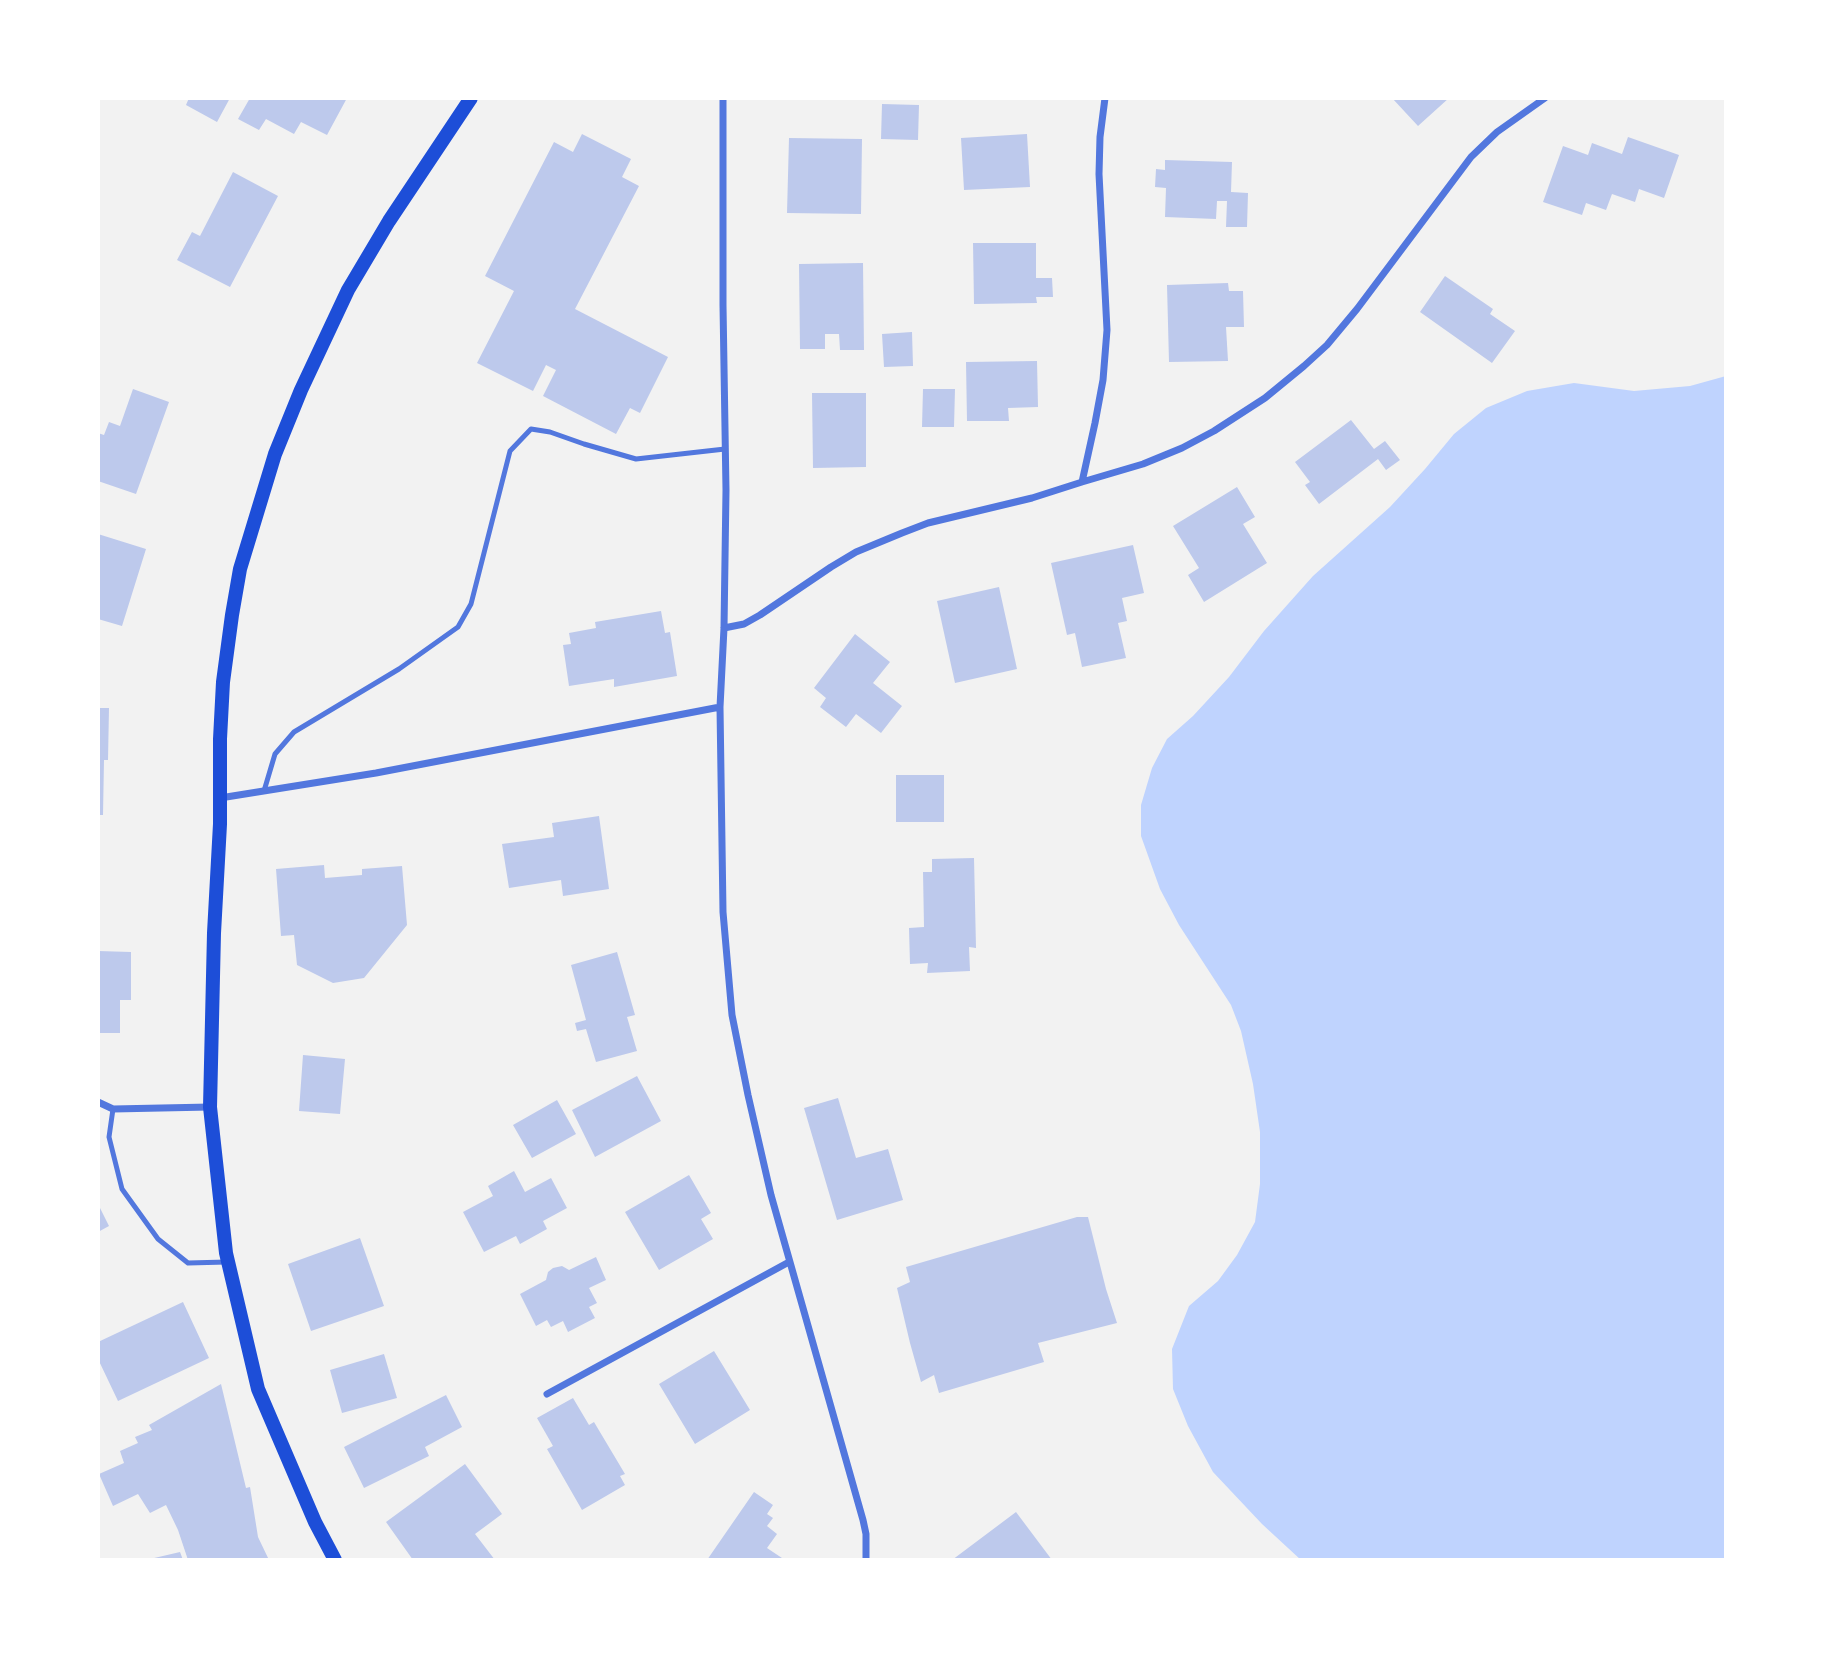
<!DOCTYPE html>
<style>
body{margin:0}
#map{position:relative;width:1824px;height:1658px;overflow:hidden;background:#f2f2f2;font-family:Montserrat,sans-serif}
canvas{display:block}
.frame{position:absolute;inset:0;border:100px solid #fff;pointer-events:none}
</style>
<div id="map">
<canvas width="1824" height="1658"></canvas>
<div class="frame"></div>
</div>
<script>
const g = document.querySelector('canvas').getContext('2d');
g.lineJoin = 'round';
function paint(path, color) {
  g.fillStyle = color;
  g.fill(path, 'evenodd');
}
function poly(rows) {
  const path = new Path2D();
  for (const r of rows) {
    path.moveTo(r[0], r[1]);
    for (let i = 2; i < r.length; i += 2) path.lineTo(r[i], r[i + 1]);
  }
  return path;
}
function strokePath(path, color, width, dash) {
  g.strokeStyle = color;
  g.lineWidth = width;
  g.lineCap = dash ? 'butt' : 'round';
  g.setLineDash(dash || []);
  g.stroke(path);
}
const water = poly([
 [1726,376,1726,1560,1301,1560,1262,1524,1213,1472,1188,1426,1173,1389,1172,1349,1189,1306,1218,1281,1237,1255,1255,1222,1260,1184,1260,1132,1253,1084,1241,1031,1231,1005,1179,925,1160,889,1141,836,1141,805,1152,768,1167,739,1193,716,1229,677,1264,631,1313,576,1390,507,1425,469,1454,434,1486,408,1527,391,1574,383,1634,391,1690,386]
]);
const building = poly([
 [189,98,230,98,217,122,186,105],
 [250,98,284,98,287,100,288,98,347,98,327,135,301,122,294,134,266,119,259,130,238,119],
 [1392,98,1449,98,1418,126],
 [882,104,919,105,918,140,881,139],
 [582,134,631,159,622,177,639,186,575,309,668,357,640,413,630,408,616,434,543,396,556,370,546,365,533,391,477,363,514,291,485,276,554,142,573,152],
 [1027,134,1030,187,964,190,961,138],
 [1628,137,1679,155,1664,198,1639,189,1635,202,1612,194,1606,210,1586,203,1582,215,1543,202,1563,146,1588,155,1592,143,1622,154],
 [789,138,862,139,861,214,787,213],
 [1165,160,1232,162,1231,192,1248,193,1247,227,1226,227,1227,201,1217,201,1216,219,1165,217,1166,188,1155,187,1156,169,1165,170],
 [233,172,278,196,230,287,177,260,192,232,200,236],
 [973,243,1036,243,1036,278,1052,278,1053,297,1036,297,1037,303,974,304],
 [863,263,864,350,840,350,839,334,825,334,825,349,800,349,799,264],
 [1445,276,1493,309,1490,314,1515,331,1492,363,1420,312],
 [1228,283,1229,291,1243,291,1244,327,1226,327,1228,361,1169,362,1167,285],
 [912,332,913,366,884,367,882,334],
 [1037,361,1038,407,1008,408,1009,421,967,421,966,362],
 [133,389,169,402,136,494,98,481,98,433,104,435,109,422,120,426],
 [923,389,955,389,954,427,922,427],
 [812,393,866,393,866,467,813,468],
 [1351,420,1374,449,1385,441,1400,460,1386,470,1378,459,1319,504,1305,485,1310,482,1295,462],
 [1237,487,1255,517,1243,524,1267,563,1204,602,1188,575,1199,568,1173,526],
 [98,534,146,549,122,626,98,619],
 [1133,545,1144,593,1122,598,1127,621,1118,623,1126,658,1082,667,1075,633,1067,635,1051,563],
 [999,587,1017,669,955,683,937,601],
 [661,611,665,633,670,632,677,676,614,687,614,679,569,686,563,645,571,644,569,633,596,628,595,622],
 [855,634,890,662,873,683,902,706,881,733,856,714,846,727,820,707,826,698,814,688],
 [98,708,109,708,108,760,104,760,103,815,98,815],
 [896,775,944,775,944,822,896,822],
 [599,816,609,889,563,896,561,880,509,888,502,844,554,837,552,823],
 [974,858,976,948,969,947,970,971,927,973,928,963,910,964,909,928,924,927,923,872,932,872,932,859],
 [324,865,325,878,362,875,362,869,402,866,407,925,364,978,333,983,297,965,294,935,281,936,276,869],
 [98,951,131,952,131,1000,120,1000,120,1033,98,1033],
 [617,952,635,1015,627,1017,637,1051,596,1062,586,1029,577,1031,575,1023,586,1020,571,965],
 [303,1055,345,1059,340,1114,299,1111],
 [637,1076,661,1121,595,1157,572,1110],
 [838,1098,856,1158,888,1149,903,1200,837,1220,804,1108],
 [557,1100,576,1134,532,1158,513,1125],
 [514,1171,525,1192,551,1178,567,1208,543,1221,547,1229,520,1244,516,1236,484,1252,463,1212,493,1196,488,1186],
 [689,1175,711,1213,701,1219,713,1239,659,1270,625,1212],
 [98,1204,109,1226,98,1232],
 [1077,1217,1088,1217,1106,1289,1117,1323,1038,1343,1044,1362,939,1393,934,1375,921,1382,910,1343,897,1288,910,1282,906,1267],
 [360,1238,384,1306,311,1331,288,1264],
 [596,1257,606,1280,589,1288,597,1303,589,1307,595,1318,568,1332,563,1321,551,1327,547,1320,536,1326,520,1294,546,1280,548,1272,553,1268,562,1266,569,1270],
 [183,1302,209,1358,118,1401,98,1359,98,1342],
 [714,1351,750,1410,695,1444,659,1384],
 [384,1354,397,1398,342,1413,330,1370],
 [221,1384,246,1488,250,1487,258,1537,269,1560,188,1560,178,1530,166,1505,150,1513,138,1494,113,1506,99,1474,124,1463,120,1451,138,1443,135,1437,152,1430,149,1425],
 [446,1395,462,1427,425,1447,429,1456,364,1488,344,1447],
 [573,1398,589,1425,594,1422,625,1474,620,1476,625,1485,582,1510,547,1449,553,1446,537,1418],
 [465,1464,502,1514,475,1534,495,1560,413,1560,386,1522],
 [754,1492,773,1505,767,1514,773,1518,767,1526,777,1534,767,1548,785,1560,707,1560],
 [1016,1512,1052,1560,952,1560],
 [180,1552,183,1560,150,1560,150,1559]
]);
const service = poly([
 [264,791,275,754,294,732,399,669,458,627,471,604,510,451,531,429,550,432,584,444,636,459,725,449],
 [113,1109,109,1137,122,1189,158,1239,188,1263,227,1262]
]);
const minor = poly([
 [723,98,723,305,726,490,724,628,720,707,723,912,732,1015,748,1095,771,1195,863,1520,866,1534,866,1560],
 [1082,482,1143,464,1182,448,1214,431,1265,398,1304,366,1327,345,1357,309,1471,157,1497,132,1545,98],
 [724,628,744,624,760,615,831,567,856,552,902,533,928,523,1032,498,1082,482,1095,423,1103,380,1107,330,1099,174,1100,137,1105,98],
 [220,798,376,773,720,707],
 [98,1102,113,1109,210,1107],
 [547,1394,789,1262]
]);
const secondary = poly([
 [335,1560,315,1522,258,1389,226,1253,210,1107,214,933,220,824,220,739,223,682,232,615,240,569,275,454,301,390,348,290,389,221,471,98]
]);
paint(water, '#bfd3fe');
paint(building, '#bdc9ec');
strokePath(service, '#5277de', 5);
strokePath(minor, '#5277de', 7);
strokePath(secondary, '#1d4ed8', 14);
</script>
